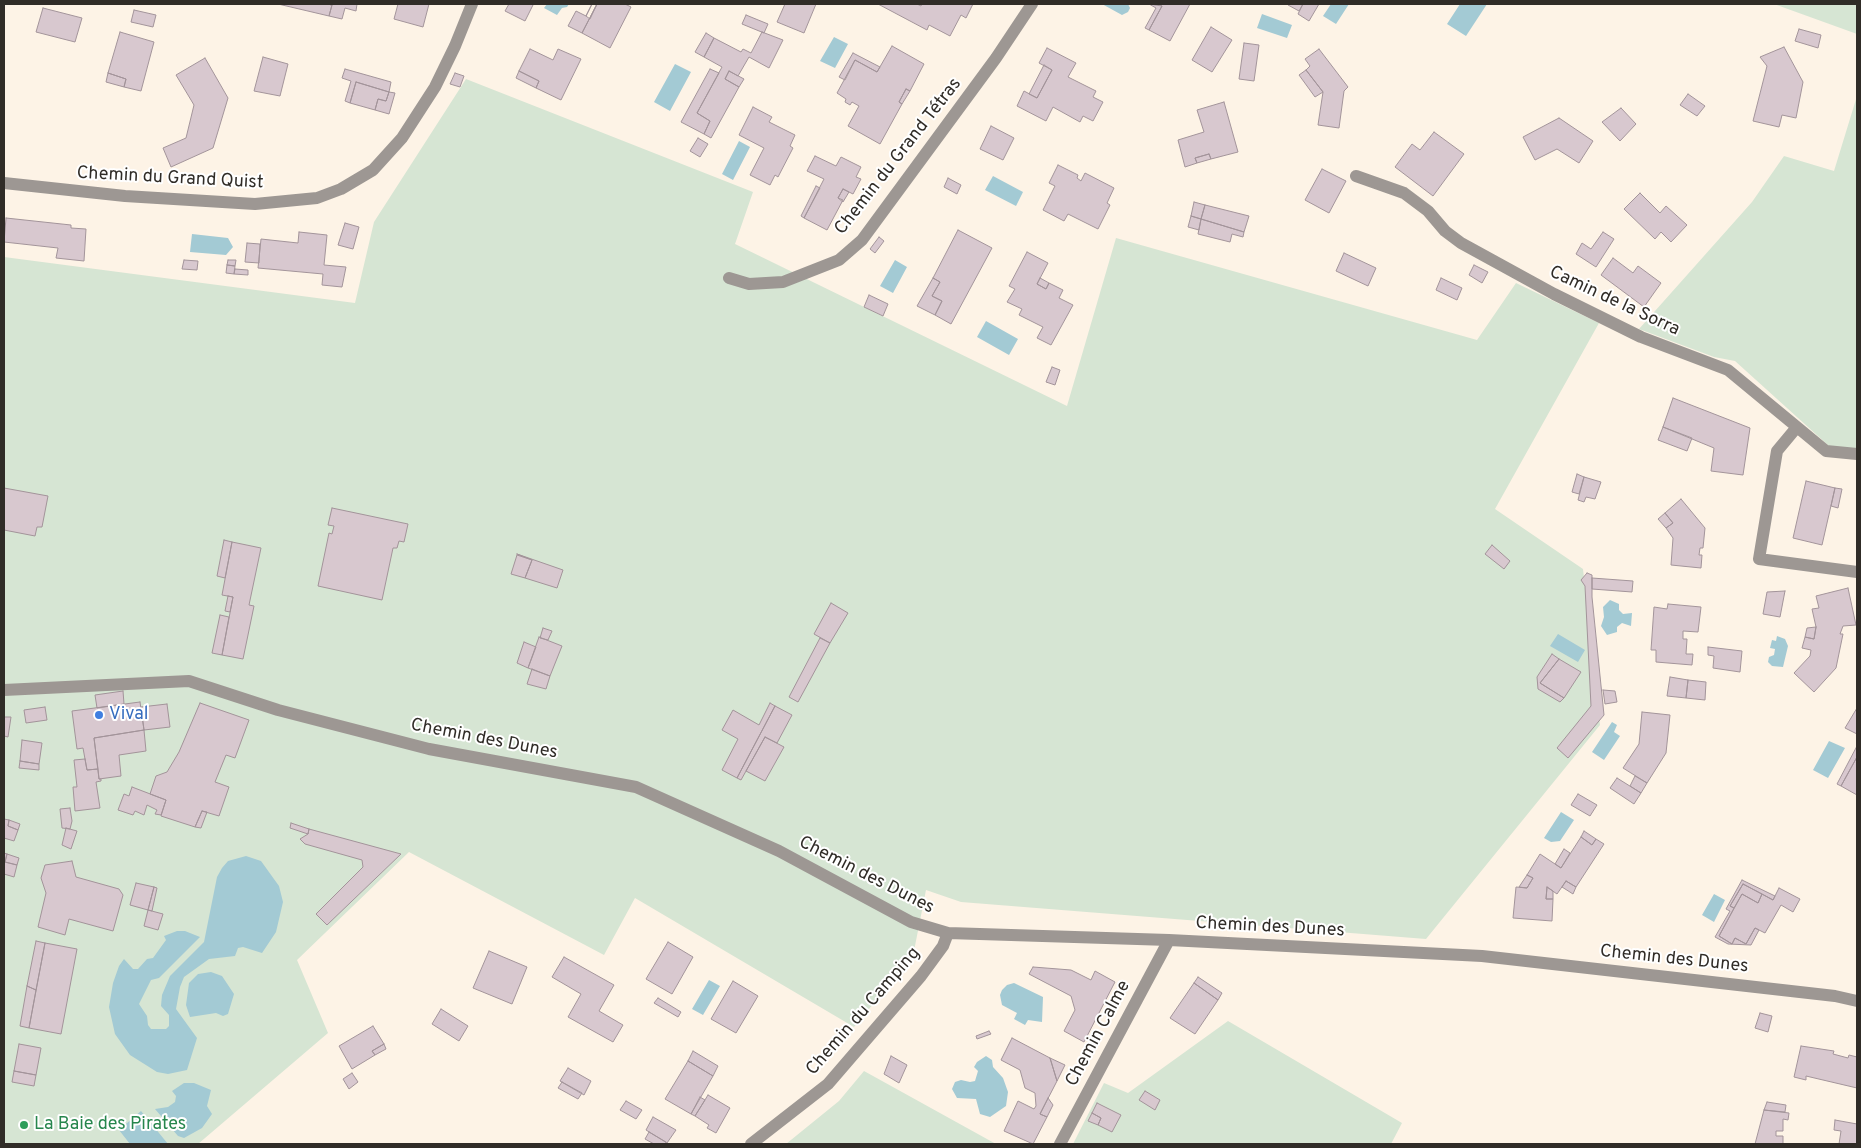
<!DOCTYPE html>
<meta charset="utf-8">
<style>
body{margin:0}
#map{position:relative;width:1861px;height:1148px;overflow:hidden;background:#fdf3e6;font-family:Overpass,sans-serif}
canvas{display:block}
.frame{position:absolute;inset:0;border:5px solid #302c27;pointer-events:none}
</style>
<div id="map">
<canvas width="1861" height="1148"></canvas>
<div class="frame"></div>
</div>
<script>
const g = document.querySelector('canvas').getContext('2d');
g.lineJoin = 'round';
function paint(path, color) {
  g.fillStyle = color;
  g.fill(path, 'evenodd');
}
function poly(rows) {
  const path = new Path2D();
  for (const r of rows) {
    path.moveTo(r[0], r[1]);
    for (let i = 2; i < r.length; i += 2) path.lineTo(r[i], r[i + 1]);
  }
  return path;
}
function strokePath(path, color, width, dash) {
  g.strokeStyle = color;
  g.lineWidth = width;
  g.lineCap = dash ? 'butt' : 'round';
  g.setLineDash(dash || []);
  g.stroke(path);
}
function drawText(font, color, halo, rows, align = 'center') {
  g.font = font + ' Overpass,sans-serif';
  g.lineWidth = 4;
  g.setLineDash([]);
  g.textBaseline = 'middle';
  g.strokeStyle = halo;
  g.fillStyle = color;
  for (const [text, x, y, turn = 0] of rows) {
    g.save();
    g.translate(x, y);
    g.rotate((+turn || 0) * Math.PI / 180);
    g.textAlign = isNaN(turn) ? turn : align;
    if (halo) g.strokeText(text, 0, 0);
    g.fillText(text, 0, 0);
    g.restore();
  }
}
const green = poly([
 [1774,4,1857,4,1857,34],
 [466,79,753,192,735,244,1067,406,1116,238,1477,340,1516,283,1599,323,1495,509,1583,569,1600,725,1426,939,961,902,926,890,913,956,854,1027,635,898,604,955,409,852,297,960,328,1033,198,1144,4,1144,4,257,355,303,374,222],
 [1857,96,1857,449,1829,446,1735,361,1714,357,1639,329,1752,202,1784,156,1834,171],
 [1228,1021,1402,1123,1391,1144,1073,1144,1104,1083,1128,1093],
 [864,1071,996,1144,786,1144,839,1101]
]);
const water = poly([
 [547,4,569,4,567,7,562,8,557,15,544,8],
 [1102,4,1128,4,1130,8,1128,12,1122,15],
 [1331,4,1349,4,1336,24,1323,16],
 [1460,4,1487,4,1466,36,1447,24],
 [1262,14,1292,25,1287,38,1257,28],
 [834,37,848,44,835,68,820,61],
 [675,64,691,72,670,111,654,102],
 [739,141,750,147,733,180,722,174],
 [993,176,1023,192,1016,206,985,190],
 [192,234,228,238,233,247,226,255,190,252],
 [895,260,907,267,893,293,880,286],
 [986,321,1018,339,1009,355,977,337],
 [1610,600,1619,604,1619,610,1623,614,1632,613,1631,626,1622,623,1617,627,1617,632,1607,635,1601,626,1604,617,1603,607],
 [1558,634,1585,650,1578,662,1550,646],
 [1777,636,1785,639,1788,646,1783,667,1772,666,1768,662,1769,657,1774,655,1775,649,1770,648,1772,640,1776,641],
 [1612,722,1617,725,1614,732,1620,736,1604,760,1592,752],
 [1829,741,1845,748,1828,778,1813,770],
 [1561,812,1574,820,1560,841,1551,842,1544,838],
 [246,856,261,861,279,886,283,902,276,932,262,953,243,947,238,948,235,956,209,959,184,977,180,987,176,1009,197,1038,187,1070,168,1074,157,1072,130,1055,115,1034,109,1007,113,983,119,966,124,959,133,969,138,969,147,959,153,958,166,940,164,936,177,931,185,931,200,937,159,978,151,980,139,1004,147,1016,148,1025,151,1029,166,1029,169,1026,169,1015,161,1006,162,995,170,976,204,942,217,877,222,868,228,861],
 [1714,894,1725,900,1714,922,1702,915],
 [211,972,222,976,234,994,228,1014,223,1016,216,1013,190,1017,186,1005,189,983,198,974],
 [709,980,720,986,703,1015,692,1009],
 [1014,983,1043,997,1042,1022,1028,1020,1025,1025,1014,1019,1017,1013,1002,1005,1000,995,1002,990,1007,985],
 [986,1056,992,1060,993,1067,1003,1078,1008,1092,1006,1106,990,1117,980,1114,976,1099,957,1098,952,1089,955,1082,961,1080,970,1082,975,1081,978,1071,974,1067,977,1062],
 [184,1083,194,1083,211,1090,207,1106,212,1114,202,1128,184,1138,178,1136,155,1109,168,1107,175,1102,176,1096,172,1091],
 [141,1111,168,1144,130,1144,119,1130]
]);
const building = poly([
 [278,4,327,4,332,5,329,16,278,4],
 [327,4,357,4,356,11,345,8,342,19,329,16,332,5,327,4],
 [398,4,429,4,423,27,394,19,398,4],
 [509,4,531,4,533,5,525,21,505,11,509,4],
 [592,4,597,4,590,19,586,16,592,4],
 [592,4,597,4,582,33,568,26,576,11,586,16,592,4],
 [597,4,625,4,631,7,610,48,582,33,597,4],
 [785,4,816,4,804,33,777,22,785,4],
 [878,4,917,4,921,6,922,4,973,4,966,18,961,15,950,36,929,25,927,30,878,4],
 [1149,4,1162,6,1149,30,1145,28,1156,8,1149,4],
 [1158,4,1190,4,1170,41,1149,30,1162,6,1158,4],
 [1289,4,1303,4,1299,11,1288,5,1289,4],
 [1303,4,1319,4,1309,21,1298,14,1303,4],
 [43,8,82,18,75,42,36,32,43,8],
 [134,10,156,15,153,27,131,22,134,10],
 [746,15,768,24,764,33,742,24,746,15],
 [1211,27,1232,40,1212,72,1192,60,1211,27],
 [1799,29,1821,35,1818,48,1795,41,1799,29],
 [120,32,154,42,141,91,124,87,126,79,108,73,120,32],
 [762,32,783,40,769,68,749,57,738,76,729,71,725,79,739,87,711,138,704,134,710,121,697,113,722,67,704,57,714,38,741,52,743,49,751,53,762,32],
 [706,33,714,38,704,57,695,52,706,33],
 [1244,43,1259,45,1254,81,1239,79,1244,43],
 [892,46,924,64,910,91,906,89,899,102,902,104,880,144,848,126,859,106,852,102,850,105,845,102,846,99,837,93,855,60,877,72,892,46],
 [1784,47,1803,82,1796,118,1782,115,1779,127,1753,121,1767,66,1760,57,1784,47],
 [1047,48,1076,63,1068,77,1096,91,1093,97,1103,102,1093,121,1083,116,1080,122,1053,107,1046,121,1017,106,1024,91,1037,98,1052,70,1039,63,1047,48],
 [530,49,553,60,558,49,581,59,561,100,536,88,539,81,519,71,530,49],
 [1319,49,1348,87,1344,91,1339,128,1318,125,1323,92,1306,70,1310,66,1305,59,1319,49],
 [853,53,880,67,877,72,855,60,845,80,839,77,853,53],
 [263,57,288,64,280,96,254,91,263,57],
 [205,58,228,98,213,148,171,167,163,148,186,138,194,105,176,75,205,58],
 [1044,65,1052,70,1037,98,1029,94,1044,65],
 [345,69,391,82,389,92,356,82,350,103,345,101,351,81,342,78,345,69],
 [710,69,719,73,697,113,710,121,704,134,681,122,710,69],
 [1306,70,1323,92,1315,97,1299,75,1306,70],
 [519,71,539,81,536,88,516,78,519,71],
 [729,71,744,79,739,87,725,79,729,71],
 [108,73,126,79,124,87,106,82,108,73],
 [455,73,464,76,460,87,450,84,455,73],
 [356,82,389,92,386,101,378,99,375,110,350,103,356,82],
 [906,89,910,91,902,104,899,102,906,89],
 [389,92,395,93,389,114,375,110,378,99,386,101,389,92],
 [1688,94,1705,106,1697,116,1680,105,1688,94],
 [1224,102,1238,152,1211,159,1209,154,1195,158,1197,163,1185,167,1178,140,1204,132,1197,110,1224,102],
 [753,107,772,117,769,122,795,135,790,146,793,148,778,177,775,175,770,185,750,175,764,148,739,135,753,107],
 [1621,108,1636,124,1620,141,1602,122,1621,108],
 [1559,118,1593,141,1579,163,1557,149,1535,160,1523,137,1559,118],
 [991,126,1014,138,1003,160,980,149,991,126],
 [1434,132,1464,154,1433,196,1395,167,1412,144,1420,150,1434,132],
 [698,138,708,144,700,157,690,151,698,138],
 [1209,154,1211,159,1197,163,1195,158,1209,154],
 [815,156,836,166,841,157,861,167,856,177,861,179,853,194,843,189,838,198,843,200,827,230,804,218,824,179,807,171,815,156],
 [1058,165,1078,175,1077,178,1081,181,1085,173,1114,188,1107,203,1110,205,1098,229,1068,214,1064,221,1043,210,1055,186,1049,183,1058,165],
 [1322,169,1346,181,1329,213,1305,200,1322,169],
 [948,178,961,185,957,194,944,187,948,178],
 [816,186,820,188,804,218,801,216,816,186],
 [843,189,849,192,843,202,838,198,843,189],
 [1640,193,1660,213,1666,206,1687,225,1671,242,1661,232,1655,239,1624,209,1640,193],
 [1194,202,1205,205,1201,219,1191,216,1194,202],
 [1205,205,1249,216,1244,232,1201,219,1205,205],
 [1191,216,1201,219,1199,230,1188,227,1191,216],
 [6,218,71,225,71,228,86,229,84,261,56,258,58,248,4,242,6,218],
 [1201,219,1244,232,1243,237,1232,234,1230,242,1198,234,1201,219],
 [345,223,359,227,353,249,338,245,345,223],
 [958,230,992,248,951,324,935,315,942,301,932,296,940,282,933,278,958,230],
 [299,232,327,235,324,265,346,267,342,287,322,285,323,274,258,268,261,239,298,243,299,232],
 [1603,232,1614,239,1596,267,1576,254,1582,243,1591,249,1603,232],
 [879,237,884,241,875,253,870,249,879,237],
 [247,243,260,244,259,263,245,262,247,243],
 [1027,252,1048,263,1037,284,1046,289,1049,283,1063,290,1059,298,1073,305,1051,345,1037,338,1043,327,1019,315,1022,309,1007,302,1015,289,1009,286,1027,252],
 [1344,253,1376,268,1368,286,1336,271,1344,253],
 [1613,258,1633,273,1638,266,1661,283,1644,307,1601,275,1613,258],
 [184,260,198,261,197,270,182,269,184,260],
 [228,260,236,260,235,266,227,265,228,260],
 [227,265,235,266,234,274,226,273,227,265],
 [1474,265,1488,272,1482,283,1469,275,1474,265],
 [235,269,248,270,248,275,234,274,235,269],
 [933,278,940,282,932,296,942,301,935,315,917,306,933,278],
 [1040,278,1049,283,1046,289,1037,284,1040,278],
 [1441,278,1462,288,1457,300,1436,290,1441,278],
 [869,295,888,304,883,316,864,307,869,295],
 [1052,367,1060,370,1055,385,1046,382,1052,367],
 [1673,398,1750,428,1743,475,1711,471,1714,448,1663,427,1673,398],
 [1663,427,1692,438,1687,451,1658,440,1663,427],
 [1577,474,1584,477,1579,494,1572,492,1577,474],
 [1584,477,1601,482,1595,499,1586,497,1584,502,1578,500,1584,477],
 [1806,481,1835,488,1822,545,1793,538,1806,481],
 [4,488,48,496,42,527,37,527,35,536,4,530,4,488],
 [1835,488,1842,489,1838,508,1831,506,1835,488],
 [1681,499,1705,528,1703,548,1700,548,1699,555,1702,555,1701,568,1671,565,1673,538,1666,528,1673,523,1665,513,1681,499],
 [332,508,408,524,404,542,399,541,397,548,393,548,382,600,318,586,329,533,332,534,334,526,328,525,332,508],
 [1665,513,1673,523,1666,528,1658,519,1665,513],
 [224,540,232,542,225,578,217,576,224,540],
 [232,542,261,548,249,605,254,606,243,659,222,655,233,597,222,595,232,542],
 [1492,545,1510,561,1504,569,1485,554,1492,545],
 [517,554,563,570,557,588,525,578,532,560,517,554],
 [517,555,532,560,525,578,511,574,517,555],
 [1587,573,1592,575,1592,597,1604,715,1568,758,1557,748,1591,706,1585,586,1581,580,1587,573],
 [1592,578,1633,581,1632,592,1592,589,1592,578],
 [1848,588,1856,625,1843,626,1840,634,1843,634,1836,668,1814,692,1794,673,1810,656,1811,650,1802,648,1805,637,1814,639,1816,627,1812,609,1819,608,1816,596,1848,588],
 [1785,591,1780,617,1763,614,1767,592,1785,591],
 [228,596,233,597,230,612,225,611,228,596],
 [831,603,848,613,830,643,814,634,831,603],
 [1668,604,1701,607,1698,632,1683,631,1683,639,1687,639,1686,654,1693,654,1692,665,1656,662,1656,650,1651,650,1654,607,1667,609,1668,604],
 [220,615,229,617,222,655,212,653,220,615],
 [1816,627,1814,639,1805,637,1807,628,1816,627],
 [543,628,552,631,548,640,540,638,543,628],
 [539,637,562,646,550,676,528,668,539,637],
 [820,638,830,643,798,702,789,697,820,638],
 [524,642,536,647,528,668,517,663,524,642],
 [1708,647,1742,651,1740,672,1713,668,1714,656,1708,655,1708,647],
 [1552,654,1559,659,1540,683,1564,698,1560,702,1538,689,1537,677,1552,654],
 [1559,659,1581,672,1564,698,1540,683,1559,659],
 [532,669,550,676,546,689,527,684,532,669],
 [1670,677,1688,680,1686,698,1667,696,1670,677],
 [1688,680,1706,682,1705,700,1686,698,1688,680],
 [1603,690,1615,691,1617,702,1605,704,1603,690],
 [123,691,124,704,97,708,95,695,123,691],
 [140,702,144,730,94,738,98,769,87,770,83,748,77,749,72,711,140,702],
 [200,703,249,720,235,758,226,755,215,782,229,787,219,816,202,811,195,827,161,816,166,800,150,794,156,776,167,772,179,752,200,703],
 [770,703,775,706,737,778,722,770,738,739,722,730,733,710,759,725,770,703],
 [167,704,170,727,144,730,141,707,167,704],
 [775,706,792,715,777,743,765,737,741,780,737,778,775,706],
 [45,707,47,720,26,723,24,710,45,707],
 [1857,708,1857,734,1845,728,1857,708],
 [1642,712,1670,715,1666,753,1647,783,1623,768,1639,744,1642,712],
 [4,717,11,717,8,737,4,736,4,717],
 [144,730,146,751,119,755,121,776,99,779,94,738,144,730],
 [765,737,784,747,765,781,746,771,765,737],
 [22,740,42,743,39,764,20,761,22,740],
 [1857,746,1857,757,1841,786,1837,784,1857,746],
 [1857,757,1857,795,1841,786,1857,757],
 [85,759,87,770,98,769,99,779,101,779,101,781,96,782,100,808,75,811,73,787,77,787,74,760,85,759],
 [20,761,39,764,39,770,19,768,20,761],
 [1635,776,1647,783,1641,793,1630,786,1635,776],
 [1617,778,1641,793,1634,804,1610,788,1617,778],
 [132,787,166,800,161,815,155,814,157,810,147,805,144,815,135,811,133,815,118,810,124,794,129,796,132,787],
 [1578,794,1597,805,1590,816,1571,805,1578,794],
 [70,808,72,821,70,829,62,828,60,809,70,808],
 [202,811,207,812,201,828,195,827,202,811],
 [4,819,9,820,8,826,18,830,14,841,4,838,4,819],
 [9,820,20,824,18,830,8,826,9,820],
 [291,823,309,829,308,834,290,828,291,823],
 [66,828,77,831,71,849,62,845,66,828],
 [309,829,401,854,327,925,316,914,363,867,362,860,305,844,300,839,308,834,309,829],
 [1584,831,1596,839,1592,845,1581,837,1584,831],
 [1581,837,1592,845,1596,839,1604,844,1576,887,1566,881,1557,894,1547,887,1546,899,1553,899,1552,921,1513,918,1516,887,1527,888,1533,878,1527,875,1540,854,1561,868,1581,837],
 [1564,849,1570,853,1561,868,1555,864,1564,849],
 [4,853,7,854,5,862,17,865,14,877,4,874,4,853],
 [7,854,19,858,17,865,5,862,7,854],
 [72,861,76,877,119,889,123,895,113,931,69,919,65,935,38,927,46,893,41,878,45,865,72,861],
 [1527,875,1533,878,1527,888,1519,887,1527,875],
 [1742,880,1775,896,1773,900,1743,884,1730,906,1734,908,1719,936,1732,944,1735,938,1746,944,1755,928,1759,930,1751,945,1728,944,1715,937,1730,911,1726,909,1742,880],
 [1566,881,1576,887,1573,894,1562,887,1566,881],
 [136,883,154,887,148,910,130,905,136,883],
 [1743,884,1762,894,1758,903,1742,894,1734,908,1730,906,1743,884],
 [154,887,157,888,152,911,148,910,154,887],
 [1547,887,1553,891,1553,899,1546,899,1547,887],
 [1779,888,1800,899,1793,912,1781,905,1765,933,1755,928,1746,944,1735,938,1732,944,1719,936,1742,894,1758,903,1762,894,1773,900,1779,888],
 [148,910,163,914,158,930,144,926,148,910],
 [36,941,45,943,36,990,27,986,36,941],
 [668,942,693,957,672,994,646,979,668,942],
 [45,943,77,949,61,1034,29,1028,45,943],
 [489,951,527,967,512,1004,473,988,489,951],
 [564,957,614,985,599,1011,623,1025,613,1042,568,1017,581,994,552,977,564,957],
 [1033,967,1071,970,1091,980,1095,971,1115,982,1084,1042,1064,1031,1075,1010,1071,996,1029,974,1033,967],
 [1198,977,1222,993,1218,1000,1194,983,1198,977],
 [733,981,758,996,736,1033,711,1019,733,981],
 [1194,983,1218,1000,1195,1034,1170,1018,1194,983],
 [27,986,36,990,29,1028,20,1026,27,986],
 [658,998,681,1012,678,1017,654,1003,658,998],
 [441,1009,468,1026,459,1041,432,1024,441,1009],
 [1760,1013,1772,1016,1768,1032,1755,1028,1760,1013],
 [373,1026,384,1044,372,1051,375,1055,352,1069,339,1046,373,1026],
 [989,1031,991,1034,977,1039,976,1036,989,1031],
 [1012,1038,1050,1058,1057,1081,1040,1114,1047,1117,1033,1144,1004,1131,1018,1101,1034,1109,1036,1106,1035,1093,1025,1088,1020,1070,1001,1060,1012,1038],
 [19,1044,41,1048,36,1075,14,1071,19,1044],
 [384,1044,386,1049,375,1055,372,1051,384,1044],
 [1801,1046,1834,1051,1833,1054,1848,1058,1849,1055,1857,1057,1857,1088,1806,1076,1806,1080,1794,1077,1801,1046],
 [693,1051,718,1066,713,1076,688,1061,693,1051],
 [891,1056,907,1065,899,1083,884,1074,891,1056],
 [1050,1058,1065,1065,1057,1081,1050,1058],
 [688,1061,713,1076,691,1114,665,1099,688,1061],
 [568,1068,591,1081,584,1095,560,1081,568,1068],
 [14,1071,36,1075,34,1086,12,1082,14,1071],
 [352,1073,358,1082,349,1089,343,1079,352,1073],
 [562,1082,582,1093,578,1099,558,1088,562,1082],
 [1145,1091,1160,1100,1155,1110,1139,1100,1145,1091],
 [708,1095,730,1108,716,1133,707,1128,709,1125,695,1116,708,1095],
 [700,1097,705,1100,695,1116,691,1114,700,1097],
 [1048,1098,1053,1105,1047,1117,1040,1114,1048,1098],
 [626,1101,642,1110,636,1119,620,1110,626,1101],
 [1767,1102,1786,1105,1785,1112,1764,1110,1767,1102],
 [1097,1103,1121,1115,1112,1132,1098,1125,1101,1118,1092,1113,1097,1103],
 [1764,1110,1789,1113,1788,1120,1783,1119,1783,1131,1776,1131,1776,1136,1783,1136,1783,1144,1755,1144,1764,1110],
 [1092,1113,1101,1118,1098,1125,1088,1121,1092,1113],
 [653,1117,676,1130,667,1143,646,1130,653,1117],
 [1835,1120,1857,1124,1857,1144,1839,1144,1841,1131,1834,1130,1835,1120],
 [649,1132,666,1142,665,1144,654,1144,645,1139,649,1132]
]);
const minor = poly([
 [1356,176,1404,193,1428,211,1445,231,1461,243,1554,294,1641,337,1728,370,1826,451,1857,454],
 [4,183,125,196,255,204,317,198,341,189,373,170,402,138,435,87,455,46,472,4],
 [729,278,749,284,783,282,839,260,862,240,996,58,1032,4],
 [1797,427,1777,451,1759,559,1857,572],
 [4,690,189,681,278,710,429,749,636,787,779,851,911,922,948,933,1169,940,1482,956,1835,996,1857,1001],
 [751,1144,828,1084,921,976,943,946,948,933],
 [1060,1144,1169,940]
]);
const markers = [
 [99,715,5,"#3f7fe0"],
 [24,1125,5,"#2e9e5b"]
];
const streetNames = [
 ["Chemin du Grand Tétras",899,157,-52],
 ["Chemin du Grand Quist",170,179,3],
 ["Camin de la Sorra",1614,302,25],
 ["Chemin des Dunes",484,740,11],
 ["Chemin des Dunes",866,876,27],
 ["Chemin des Dunes",1270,928,3],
 ["Chemin des Dunes",1674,960,6],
 ["Chemin du Camping",864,1012,-49],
 ["Chemin Calme",1099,1034,-62]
];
const shopNames = [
 ["Vival",109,715]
];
const leisureNames = [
 ["La Baie des Pirates",34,1125]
];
paint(green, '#d6e5d3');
paint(water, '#a3cad4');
paint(building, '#d8c8cf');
strokePath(building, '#a3949a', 1);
strokePath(minor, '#9d9793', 12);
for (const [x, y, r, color] of markers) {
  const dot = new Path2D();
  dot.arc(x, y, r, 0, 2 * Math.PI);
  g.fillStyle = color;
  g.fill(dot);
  strokePath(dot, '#fff', 2);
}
drawText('18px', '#302c27', '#fff', streetNames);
drawText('18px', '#366cbe', '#fff', shopNames, 'left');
drawText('18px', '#27864d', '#fff', leisureNames, 'left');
</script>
